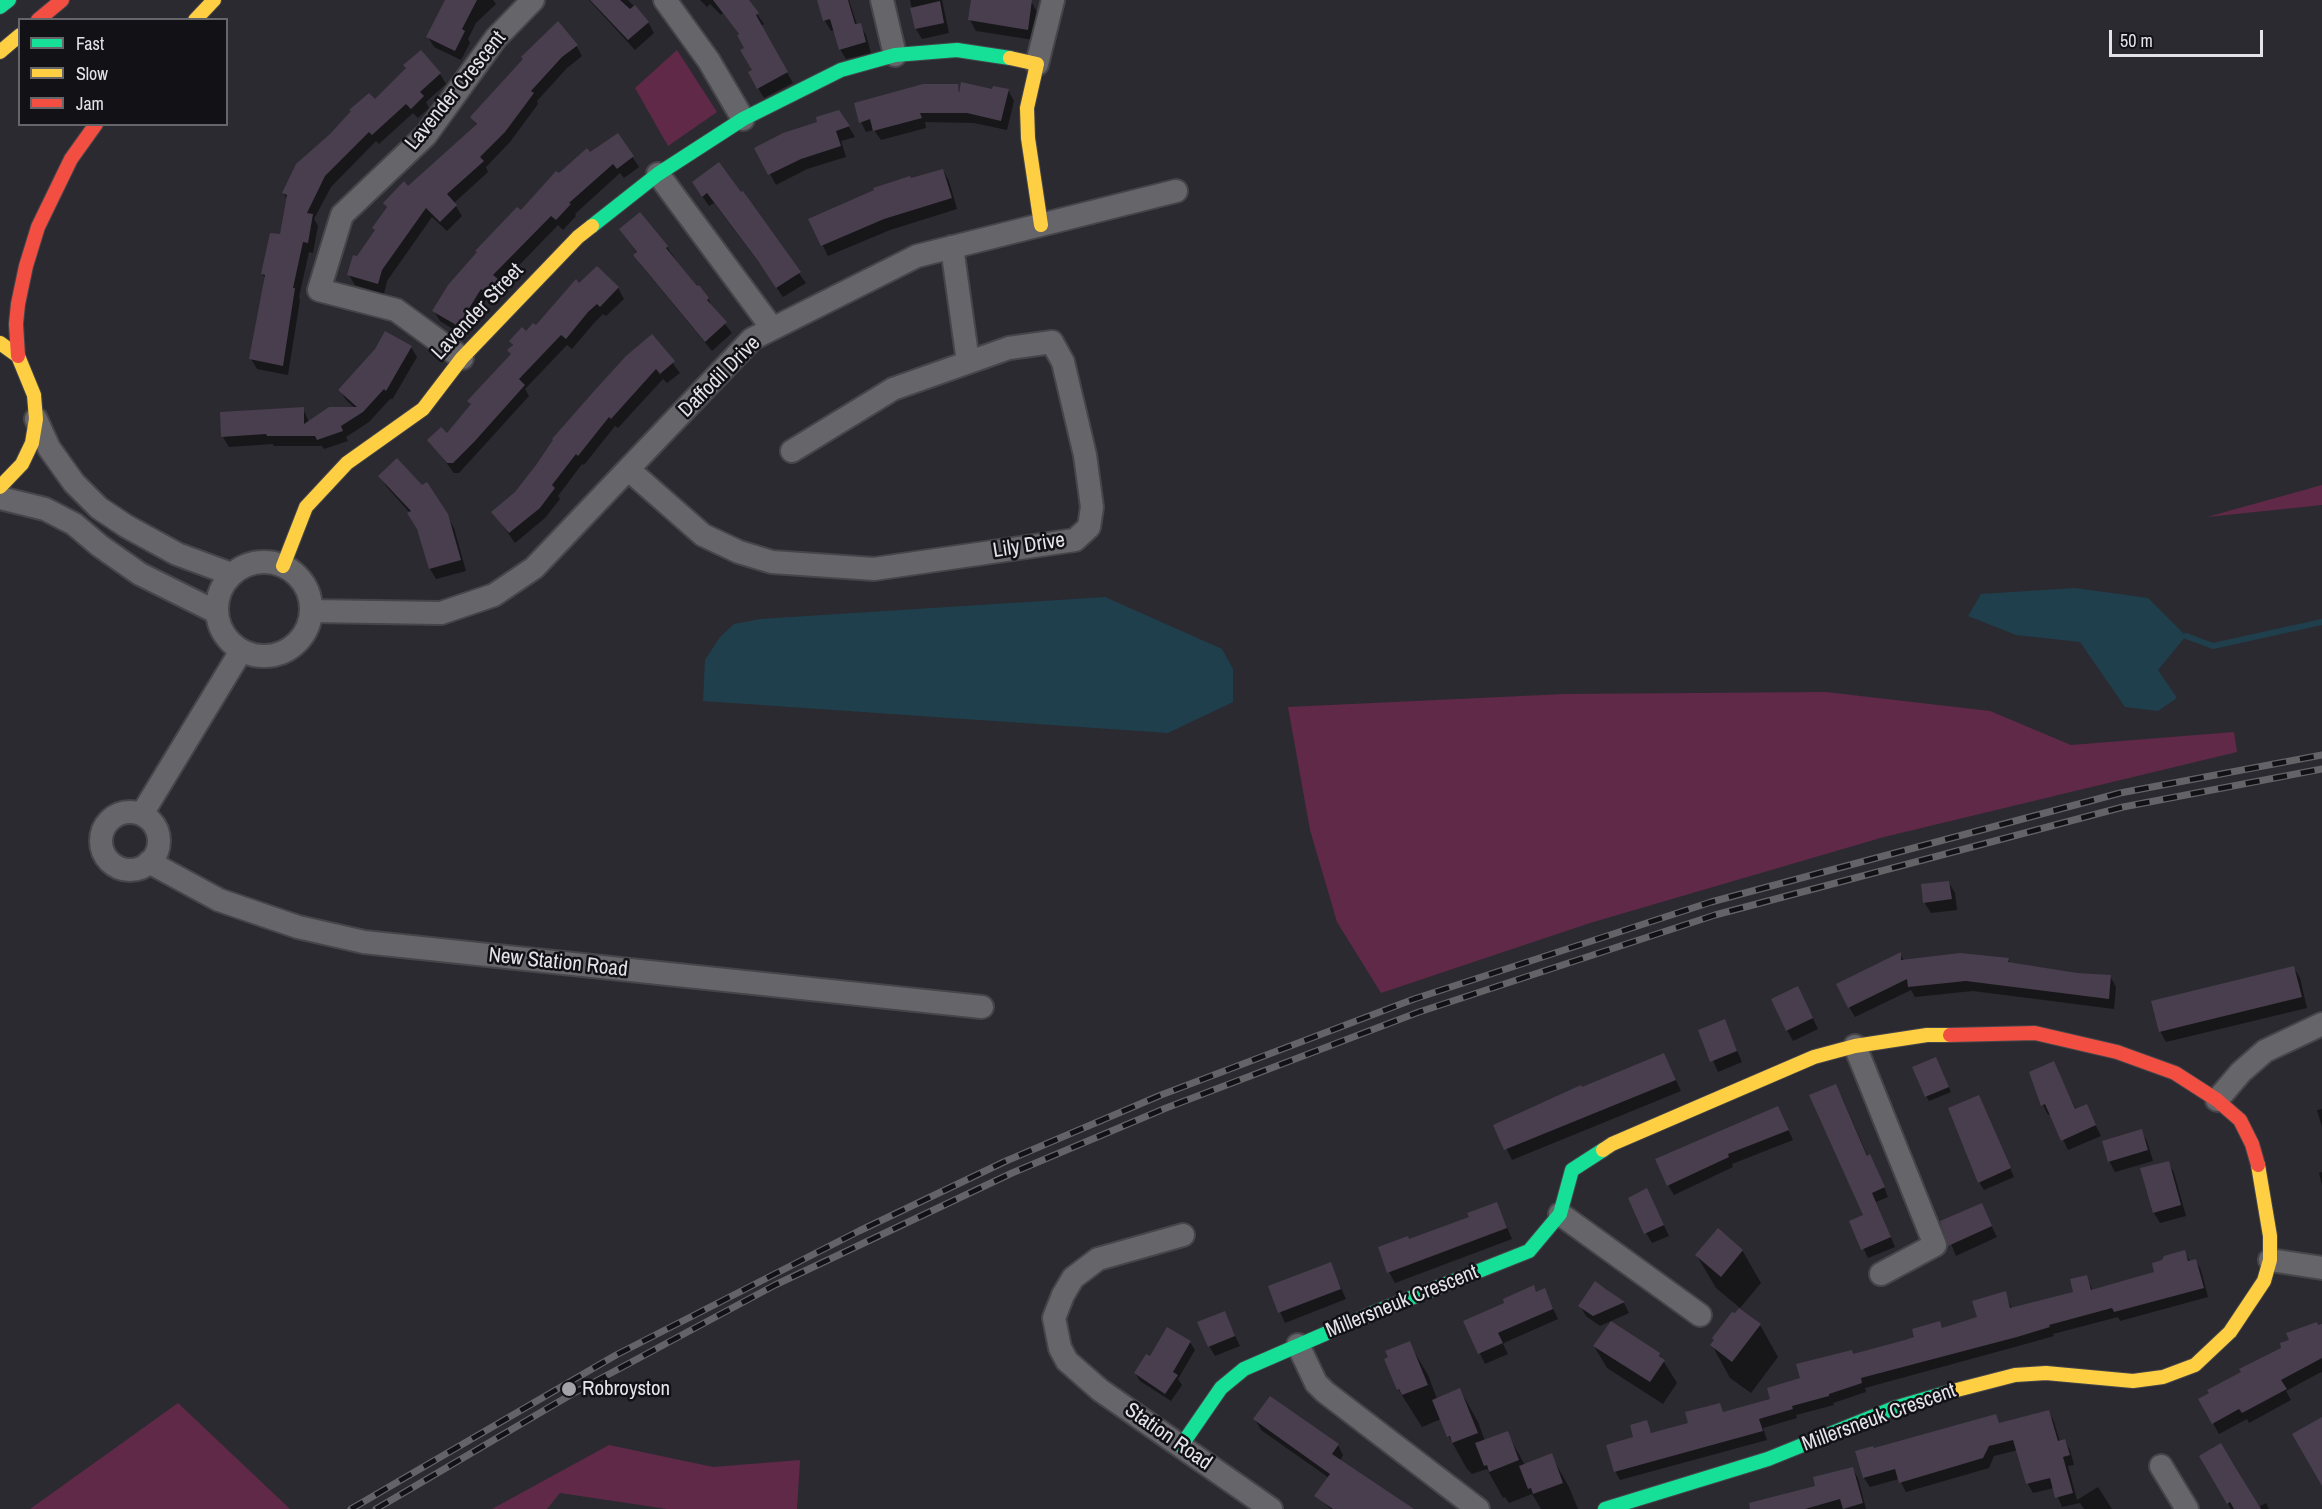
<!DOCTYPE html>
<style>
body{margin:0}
#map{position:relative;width:2322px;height:1509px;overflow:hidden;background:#2b2a30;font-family:"Archivo Narrow",sans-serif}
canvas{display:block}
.legend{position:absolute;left:18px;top:18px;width:210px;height:108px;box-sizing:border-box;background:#121216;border:2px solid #66666a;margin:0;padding:8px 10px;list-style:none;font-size:18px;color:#e3e3e9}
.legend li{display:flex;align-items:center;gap:12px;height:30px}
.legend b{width:30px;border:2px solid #66666a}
.scale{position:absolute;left:2109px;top:30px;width:154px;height:27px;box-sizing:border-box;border:3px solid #e3e3e9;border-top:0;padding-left:8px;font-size:18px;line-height:21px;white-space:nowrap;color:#e3e3e9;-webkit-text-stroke:4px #121216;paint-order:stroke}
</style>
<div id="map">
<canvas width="2322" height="1509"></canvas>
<ul class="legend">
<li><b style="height:8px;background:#16e098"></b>Fast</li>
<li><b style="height:8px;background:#ffcf43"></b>Slow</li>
<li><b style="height:8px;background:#f24e42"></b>Jam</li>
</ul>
<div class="scale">50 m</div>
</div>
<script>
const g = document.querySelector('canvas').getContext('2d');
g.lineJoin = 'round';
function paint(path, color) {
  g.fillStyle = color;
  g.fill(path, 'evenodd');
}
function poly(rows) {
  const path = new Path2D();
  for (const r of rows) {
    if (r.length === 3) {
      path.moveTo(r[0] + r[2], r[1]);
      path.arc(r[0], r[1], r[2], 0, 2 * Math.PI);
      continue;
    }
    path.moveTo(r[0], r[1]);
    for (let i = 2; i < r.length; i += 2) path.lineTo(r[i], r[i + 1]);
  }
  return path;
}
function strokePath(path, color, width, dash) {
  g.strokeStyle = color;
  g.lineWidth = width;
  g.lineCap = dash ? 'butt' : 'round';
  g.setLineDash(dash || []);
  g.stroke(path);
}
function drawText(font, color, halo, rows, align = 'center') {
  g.font = font + ' "Archivo Narrow",sans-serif';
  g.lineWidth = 5;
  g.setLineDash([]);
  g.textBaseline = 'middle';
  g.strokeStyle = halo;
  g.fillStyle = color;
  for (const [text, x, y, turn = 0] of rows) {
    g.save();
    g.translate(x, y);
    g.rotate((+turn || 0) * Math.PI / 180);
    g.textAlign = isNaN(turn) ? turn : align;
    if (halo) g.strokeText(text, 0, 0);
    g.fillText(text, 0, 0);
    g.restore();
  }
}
const green = poly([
 [677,50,717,112,668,146,635,88],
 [2322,485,2322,505,2207,517],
 [1826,692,1990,711,2071,745,2234,732,2237,752,1884,837,1590,923,1381,993,1337,922,1310,830,1288,707,1564,694],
 [178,1403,290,1509,30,1509],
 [609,1445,713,1467,800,1460,797,1509,667,1509,560,1493,547,1509,492,1509]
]);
const water = poly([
 [2075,588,2148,598,2186,636,2158,670,2177,698,2158,711,2125,707,2080,642,2016,635,1968,616,1981,594],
 [1105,597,1222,649,1233,669,1233,702,1168,733,703,701,705,660,720,637,734,624,760,619]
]);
const shadow = poly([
 [447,0,493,0,496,4,476,23,468,39,470,43,461,60,434,47,428,37],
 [589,0,628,0,648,22,654,33,635,50],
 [700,0,747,0,764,24,761,26,793,83,764,98,758,88,740,35,723,13,721,15,710,4,707,7],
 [818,0,849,0,857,25,860,25,866,35,871,53,846,59,840,49,835,30,831,31,825,21],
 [910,0,942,0,949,33,922,39,916,29],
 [972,0,1031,1,1037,12,1034,40,976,31,970,20],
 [576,45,582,56,567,68,537,101,538,104,510,142,486,167,488,172,454,203,462,216,447,231,432,217,387,281,384,294,355,285,349,275,376,232,374,228,388,209,384,203,408,188,477,126,472,117],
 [421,52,440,74,446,84,426,102,429,108,418,118,413,113,379,144,376,141,331,187,314,219,318,226,313,253,309,252,299,297,300,300,288,375,257,369,251,359,266,279,262,274,282,236,288,200,283,193,407,69],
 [957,86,961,93,1008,90,1014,101,1007,130,974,123,925,122,926,128,881,140,874,130,866,132,861,122],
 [839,111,855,137,841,141,846,157,807,169,776,185,756,148,819,123],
 [618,135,639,167,624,178,620,173,575,214,576,216,563,230,558,225,500,285,503,291,492,303,487,298,464,336,440,321,434,311,521,212,559,175],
 [719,164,806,283,783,297,766,272,714,203,709,206,700,193],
 [943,170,949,181,957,209,890,230,828,256,810,220,910,180],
 [640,214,667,247,696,289,708,298,713,309,732,333,712,351,641,265,635,255,637,253,620,229],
 [618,288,624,299,606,316,603,314,594,323,572,349,567,345,525,389,529,396,459,473,454,473,429,440,447,435,472,406,469,401,512,355,513,347,511,341],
 [652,336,680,373,667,383,663,379,618,428,615,426,584,465,582,464,558,496,560,499,545,518,515,543,493,512,516,493],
 [411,347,417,357,392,400,391,398,369,422,346,437,348,441,324,449,322,446,274,446,273,444,229,447,223,437,221,413,303,409,309,422,355,408,346,400,340,390],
 [380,476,447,516,454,528,466,571,436,579,430,569,419,530,410,513,386,486],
 [1949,883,1955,893,1957,910,1931,913,1924,902],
 [1900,954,1904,961,2008,959,2010,964,2077,974,2110,976,2116,987,2114,1009,1973,991,1915,997,1911,990,1855,1017,1849,1007],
 [2294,968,2300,978,2307,1008,2166,1042,2160,1031],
 [1798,988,1818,1029,1793,1041,1787,1030],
 [1724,1021,1742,1062,1718,1072,1700,1031],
 [1938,1063,1951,1092,1929,1101,1926,1096],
 [2053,1063,2076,1110,2086,1106,2101,1136,2068,1150,2051,1114,2048,1115,2043,1105],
 [1669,1065,1681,1091,1512,1160,1495,1125,1582,1089],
 [1841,1095,1868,1157,1875,1165,1888,1197,1876,1202,1895,1247,1868,1258,1851,1222,1865,1216],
 [1983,1105,2014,1177,1984,1190,1979,1182],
 [2322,1109,2322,1127,2317,1110],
 [1783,1118,1793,1140,1732,1164,1733,1167,1674,1195,1668,1185],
 [2141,1131,2147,1141,2153,1161,2115,1172,2109,1161],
 [2168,1162,2174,1173,2186,1216,2160,1223,2154,1213],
 [2322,1172,2322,1185,2319,1173],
 [1652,1201,1669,1236,1652,1243,1646,1233],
 [1497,1204,1512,1239,1395,1283,1389,1272,1409,1241,1471,1218],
 [1981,1205,1997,1237,1956,1256,1942,1222],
 [1742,1250,1761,1283,1740,1308,1716,1288,1697,1256],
 [2184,1252,2190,1261,2196,1261,2201,1270,2208,1297,2120,1321,2118,1317,2053,1334,2054,1336,2022,1345,1865,1388,1866,1392,1833,1403,1834,1405,1796,1415,1797,1418,1763,1428,1767,1440,1620,1480,1615,1471,1646,1422,1652,1434,1690,1424,1719,1404,1724,1414,1772,1400,1802,1379,1853,1356,1916,1338,1939,1323,1943,1329,1979,1318,2005,1293,2012,1309,2074,1293,2086,1276,2093,1291,2156,1273],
 [1330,1263,1346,1299,1285,1323,1269,1287],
 [1595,1284,1624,1303,1629,1313,1600,1326,1586,1316,1580,1306],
 [1544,1290,1558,1319,1506,1342,1503,1344,1508,1354,1485,1364,1465,1322,1506,1304],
 [1224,1313,1240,1346,1215,1356,1209,1346],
 [1760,1325,1778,1357,1751,1393,1730,1378,1712,1345],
 [2322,1325,2322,1373,2321,1372,2286,1391,2291,1400,2249,1423,2247,1419,2219,1434,2200,1400],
 [1190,1342,1195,1350,1178,1379,1182,1385,1171,1401,1140,1381,1135,1373,1151,1359],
 [1409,1343,1428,1375,1437,1399,1460,1390,1478,1422,1485,1441,1507,1433,1525,1465,1551,1455,1569,1487,1578,1509,1541,1509,1532,1494,1509,1503,1505,1497,1503,1498,1487,1469,1472,1474,1467,1469,1449,1437,1441,1419,1422,1427,1398,1389],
 [1594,1346,1659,1354,1677,1383,1663,1404,1607,1368],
 [2049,1412,2054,1422,2060,1442,2065,1441,2070,1450,2074,1465,2068,1466,2077,1500,2098,1487,2112,1509,2084,1509,2080,1503,2062,1507,2054,1488,2033,1493,2028,1484,2018,1450,1994,1456,1989,1468,1906,1492,1899,1479,1870,1487,1864,1478,1874,1450,1995,1416,2000,1425],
 [1255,1419,1338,1445,1343,1455,1340,1461,1412,1509,1331,1509,1324,1503,1318,1493,1329,1478,1261,1430],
 [2201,1456,2259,1507,2266,1503,2269,1509,2231,1509],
 [1852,1468,1858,1478,1866,1509,1750,1509,1817,1487]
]);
const stream = poly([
 [2186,636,2213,646,2322,622]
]);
const building = poly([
 [445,0,477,0,462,29,465,31,455,51,426,37],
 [590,0,620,0,630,9,635,5,649,22,628,40],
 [713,0,749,0,759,13,756,15,788,72,757,89,748,72,752,70,740,50,744,48,737,35,739,34],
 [817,0,848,0,855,24,861,23,866,42,839,50,830,19,823,21],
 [971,0,1032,0,1028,30,968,20],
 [940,1,944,23,915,29,910,8],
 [558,21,578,45,562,57,531,91,534,93,505,132,480,157,484,161,447,194,457,205,440,222,426,208,382,270,378,284,347,275,353,255,357,256,375,230,372,228,387,207,383,203,404,181,408,186,477,124,470,117,523,59,521,57],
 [421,50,441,73,420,92,424,96,411,109,406,104,372,135,369,132,325,176,307,213,313,214,308,243,303,242,293,288,295,288,283,366,249,359,265,275,261,274,270,233,280,234,287,195,282,193,296,164,330,134,351,111,349,110,369,93,375,99,406,68,403,65],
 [961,82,992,89,993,86,1009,89,1001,121,967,113,920,113,922,118,873,131,870,119,859,123,854,103,923,84,958,84,959,93],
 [839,110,850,126,836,131,841,146,801,159,768,175,754,148,783,133,817,122,816,117],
 [618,133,634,156,617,169,613,164,569,203,571,204,556,220,551,216,493,275,498,279,486,293,481,289,458,326,432,311,448,285,477,252,475,251,517,207,521,210,556,171,559,173,587,148,590,152],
 [719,162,741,192,743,191,801,272,776,288,758,261,707,193,702,197,692,182],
 [943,169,952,198,884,219,821,246,808,219,874,190,873,188,910,176,911,178],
 [640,212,668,246,666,248,697,286,699,285,709,298,707,300,727,322,705,342,633,255,637,252,619,229],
 [597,266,619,287,600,307,597,304,588,312,566,339,561,335,519,379,525,385,474,442,453,463,447,463,427,440,441,427,447,433,471,404,467,401,511,354,507,350,513,345,509,341,522,327,526,331,533,323,536,325,576,279,579,283],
 [385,331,412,346,386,391,384,389,363,412,341,426,343,431,317,440,315,436,267,436,266,434,221,437,220,412,304,407,304,424,329,407,357,407,338,390,375,349],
 [652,334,675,361,660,374,656,369,611,419,609,417,578,456,576,454,552,485,555,488,540,508,509,533,491,512,515,492,536,465,553,440,552,439,595,390,626,356],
 [397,458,422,485,427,482,448,514,461,560,429,569,417,529,407,513,411,511,378,476],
 [1949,881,1952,899,1923,903,1921,884],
 [1901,952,1901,960,1960,953,2009,958,2008,962,2077,973,2111,975,2109,999,1966,981,1908,987,1907,979,1848,1008,1836,984],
 [2294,966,2302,997,2159,1032,2151,1001],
 [1798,986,1813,1018,1786,1031,1771,999],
 [1725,1019,1737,1051,1710,1062,1698,1030],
 [1664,1053,1676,1080,1504,1150,1493,1125,1581,1085,1582,1087],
 [1936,1057,1949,1087,1925,1097,1912,1067],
 [2054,1061,2075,1109,2087,1104,2096,1125,2061,1141,2045,1104,2041,1106,2029,1072],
 [1836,1084,1867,1156,1870,1154,1885,1187,1872,1193,1891,1237,1861,1250,1849,1221,1863,1215,1809,1095],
 [1979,1095,2011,1168,1978,1183,1948,1108],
 [1778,1106,1789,1130,1728,1154,1729,1157,1667,1186,1655,1159],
 [2142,1129,2148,1150,2108,1162,2102,1141],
 [2169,1161,2181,1205,2153,1213,2140,1168],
 [1647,1188,1664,1225,1644,1234,1628,1198],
 [1497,1202,1507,1228,1387,1273,1378,1247,1408,1236,1409,1239,1469,1217,1467,1213],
 [1982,1203,1992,1226,1948,1246,1940,1221],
 [1718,1228,1743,1250,1721,1277,1695,1255],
 [2185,1250,2188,1261,2196,1259,2204,1288,2114,1312,2112,1308,2049,1325,2050,1327,2017,1337,1861,1378,1862,1383,1829,1394,1829,1396,1792,1406,1793,1409,1759,1419,1763,1431,1614,1472,1606,1445,1633,1437,1630,1425,1647,1420,1651,1433,1688,1423,1685,1412,1720,1403,1723,1412,1770,1399,1767,1388,1800,1378,1796,1364,1852,1350,1853,1354,1905,1340,1914,1337,1912,1329,1940,1321,1942,1328,1977,1317,1972,1301,2006,1291,2010,1308,2073,1292,2070,1279,2087,1275,2091,1290,2154,1272,2152,1263,2162,1260,2164,1256],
 [1331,1262,1341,1289,1278,1313,1268,1286],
 [1595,1281,1607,1290,1625,1302,1593,1316,1578,1306],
 [1534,1285,1536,1292,1545,1288,1553,1309,1500,1332,1498,1333,1503,1343,1478,1354,1463,1321,1504,1303,1503,1299],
 [1739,1308,1761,1324,1732,1362,1710,1345,1714,1340,1712,1338,1732,1312,1735,1313],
 [1225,1311,1235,1336,1208,1347,1197,1322],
 [1611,1321,1660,1353,1659,1356,1665,1360,1650,1382,1593,1346],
 [2317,1322,2318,1325,2322,1324,2322,1358,2281,1380,2287,1389,2242,1413,2239,1409,2212,1424,2198,1399,2209,1393,2207,1390,2241,1372,2239,1369,2281,1348,2280,1343,2289,1340,2286,1333],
 [1167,1327,1191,1341,1173,1372,1178,1375,1165,1394,1134,1373,1146,1354,1150,1356],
 [1410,1341,1428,1385,1402,1395,1399,1389,1397,1390,1384,1359,1388,1357,1385,1351],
 [1460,1388,1478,1433,1452,1443,1450,1436,1447,1437,1432,1400],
 [1270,1396,1339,1444,1332,1454,1414,1509,1333,1509,1314,1496,1330,1474,1253,1419],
 [2049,1410,2058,1441,2065,1439,2070,1455,2063,1457,2073,1493,2055,1498,2050,1478,2026,1484,2013,1440,1989,1446,1983,1458,1899,1483,1895,1469,1863,1478,1855,1451,1873,1446,1874,1448,1996,1414,1999,1423],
 [2322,1417,2322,1486,2292,1434],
 [1508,1431,1519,1460,1489,1472,1487,1465,1484,1466,1475,1443],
 [2221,1443,2235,1467,2261,1509,2234,1509,2230,1502,2227,1504,2199,1456],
 [1552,1453,1563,1483,1533,1494,1531,1488,1528,1489,1519,1466],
 [1853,1467,1863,1503,1843,1509,1840,1499,1805,1509,1750,1509,1749,1503,1815,1486,1813,1477]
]);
const street = poly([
 [665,0,709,61,743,119],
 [882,0,895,55],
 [1037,64,1053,0],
 [658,174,772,328],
 [952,247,968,362],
 [462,358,396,310,319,290,342,215,426,135,496,38,533,0],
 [36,419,49,448,74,483,99,508,126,526,177,554,231,574],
 [629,470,703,535,739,552,772,562,874,569,1075,540,1089,527,1092,507,1085,455,1063,362,1052,342,1009,348,893,389,792,451],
 [0,498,45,509,74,524,100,546,140,574,216,612],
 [264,609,47],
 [311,611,441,613,494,595,534,568,752,339,917,256,1176,191],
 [130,841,29],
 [142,814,241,651],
 [149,862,219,900,298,927,364,942,982,1007],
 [1855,1046,1935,1245,1881,1274],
 [2217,1100,2241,1072,2265,1051,2322,1024],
 [1560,1214,1700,1315],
 [1183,1235,1098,1259,1073,1278,1063,1295,1054,1318,1060,1348,1067,1361,1100,1390,1271,1509],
 [2270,1260,2322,1268],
 [1298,1345,1316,1383,1325,1392,1478,1509],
 [2161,1466,2187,1509]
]);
const fast = poly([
 [0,7,9,0],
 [592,226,658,174,743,119,841,70,895,55,957,50,1010,58],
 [1181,1446,1221,1388,1244,1369,1373,1313,1529,1251,1560,1214,1572,1170,1603,1150],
 [1605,1509,1768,1459,1894,1408,1949,1392]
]);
const slow = poly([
 [195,20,214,0],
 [0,52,20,35],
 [1010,58,1037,64,1027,108,1028,138,1041,225],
 [0,343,18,356,34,395,36,419,32,443,22,464,0,487],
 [283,566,306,507,347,463,423,409,462,358,578,237,592,226],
 [1603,1150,1612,1144,1814,1057,1855,1046,1927,1035,1950,1035],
 [1949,1392,2015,1375,2046,1373,2133,1381,2163,1377,2195,1365,2230,1332,2264,1281,2270,1260,2270,1236,2258,1165]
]);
const jam = poly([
 [38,20,62,0],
 [18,356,16,324,18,304,26,266,38,227,71,159,96,124],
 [1950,1035,2035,1033,2117,1052,2175,1073,2217,1100,2240,1120,2252,1144,2258,1165]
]);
const rail = poly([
 [351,1509,616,1355,859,1231,1006,1161,1161,1095,1414,999,1711,902,2120,793,2322,755],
 [376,1509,572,1394,775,1285,1012,1173,1166,1108,1419,1012,1715,915,2123,807,2322,769]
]);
const markers = [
 [569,1389,8,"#a3a2a8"]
];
const streetNames = [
 ["Lavender Crescent",456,91,-51],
 ["Lavender Street",478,312,-47],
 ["Daffodil Drive",720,377,-45],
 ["Lily Drive",1029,546,-9],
 ["New Station Road",558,963,6],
 ["Millersneuk Crescent",1402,1302,-22],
 ["Millersneuk Crescent",1879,1418,-20],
 ["Station Road",1168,1437,35]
];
const poiNames = [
 ["Robroyston",582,1389]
];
paint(green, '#602948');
paint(water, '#1f3f4d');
paint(shadow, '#0007');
strokePath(stream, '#1f3f4d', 6);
paint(building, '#493e4e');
strokePath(street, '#45454a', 26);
strokePath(fast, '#45454a', 16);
strokePath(slow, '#45454a', 16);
strokePath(jam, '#45454a', 16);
strokePath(street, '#66666a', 22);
strokePath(fast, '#16e098', 14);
strokePath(slow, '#ffcf43', 14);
strokePath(jam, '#f24e42', 14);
strokePath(rail, '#646468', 7);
strokePath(rail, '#121216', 4.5, [14]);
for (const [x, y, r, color] of markers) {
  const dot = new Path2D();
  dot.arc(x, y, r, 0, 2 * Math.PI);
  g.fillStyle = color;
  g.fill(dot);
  strokePath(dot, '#121216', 2);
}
drawText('21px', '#e3e3e9', '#121216', streetNames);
drawText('21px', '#e3e3e9', '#121216', poiNames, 'left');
</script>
